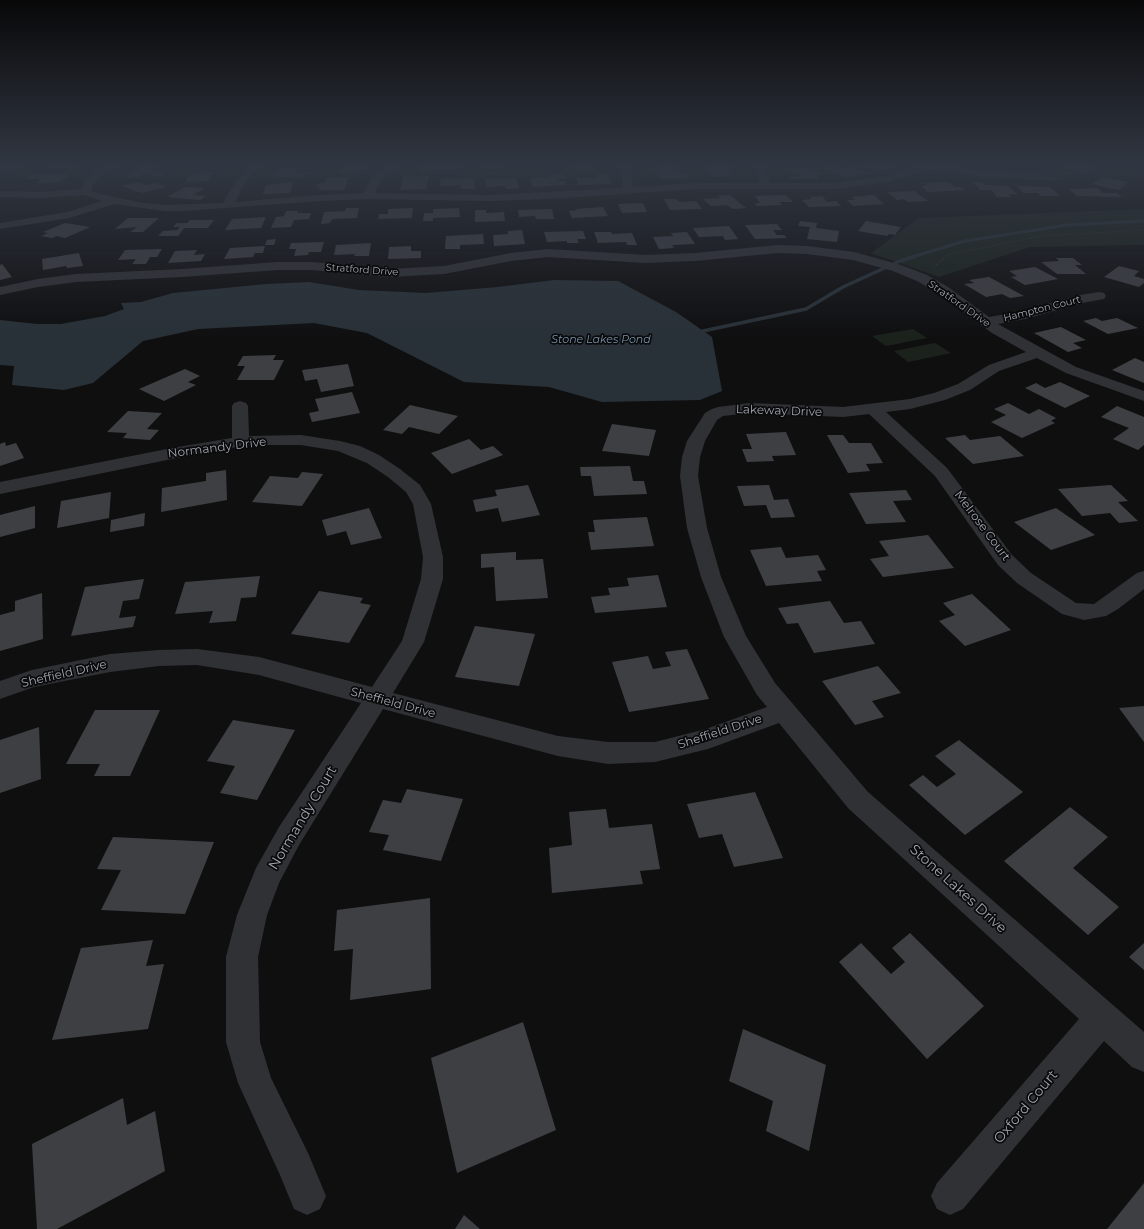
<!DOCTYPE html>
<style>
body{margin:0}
canvas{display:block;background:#0f0f10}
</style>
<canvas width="1144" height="1229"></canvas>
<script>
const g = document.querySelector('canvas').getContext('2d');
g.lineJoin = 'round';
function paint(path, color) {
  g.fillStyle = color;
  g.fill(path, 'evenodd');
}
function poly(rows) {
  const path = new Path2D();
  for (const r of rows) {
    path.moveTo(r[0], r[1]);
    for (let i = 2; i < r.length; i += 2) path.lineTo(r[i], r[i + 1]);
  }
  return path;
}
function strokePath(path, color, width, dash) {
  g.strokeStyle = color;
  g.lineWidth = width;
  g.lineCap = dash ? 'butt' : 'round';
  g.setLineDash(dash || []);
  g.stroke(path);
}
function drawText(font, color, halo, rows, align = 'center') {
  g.font = font + ' Montserrat,sans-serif';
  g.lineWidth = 3.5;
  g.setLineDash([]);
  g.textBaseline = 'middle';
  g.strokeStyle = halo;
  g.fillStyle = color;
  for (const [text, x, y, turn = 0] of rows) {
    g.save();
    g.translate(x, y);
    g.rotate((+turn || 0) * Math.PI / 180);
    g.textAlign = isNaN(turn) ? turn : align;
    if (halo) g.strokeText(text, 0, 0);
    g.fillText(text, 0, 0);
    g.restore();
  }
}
const green = poly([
 [1144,209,1144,245,1030,247,939,277,871,253,919,218],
 [913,329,927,338,886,346,872,336],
 [935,343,951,353,908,362,894,351]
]);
const water = poly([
 [554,280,618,281,676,312,712,337,722,391,700,400,602,402,549,387,464,382,367,333,314,323,198,329,143,341,93,383,64,390,12,385,14,366,0,365,0,320,37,324,61,324,105,316,124,309,121,303,141,302,173,293,266,284,309,282,359,290,426,293,498,287]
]);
const streamFar1 = poly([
 [909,258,965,241,1067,225,1144,221]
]);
const stream = poly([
 [703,331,806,309,843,287,900,261,913,257]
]);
const building = poly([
 [0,166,25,166,11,171,0,170],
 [52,166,75,166,72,168,49,168],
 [347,166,368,166,355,173,339,172],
 [430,166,464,166,465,168,421,171,420,168],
 [480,166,504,166,495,169],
 [574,166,592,166,594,170,576,171],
 [864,166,896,166,879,171],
 [1071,166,1086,166,1097,170,1082,173,1065,167],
 [156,167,153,171,166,170,162,176,151,176,153,173,142,174,139,177,127,178,134,168],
 [676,167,681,174,687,173,690,178,661,179,654,168],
 [730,167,732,171,726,171,731,176,711,177,704,168],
 [833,167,839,170,857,167,871,174,845,177,826,168],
 [278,168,298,168,295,173,307,172,304,177,272,177],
 [783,169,816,169,821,175,816,175,819,179,791,179,789,177,802,176,799,173,784,171],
 [214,172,208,181,185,182,192,173],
 [70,174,61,182,37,183,41,179,26,179,30,175],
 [564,174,566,178,558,179,559,181,564,181,566,185,533,187,530,178,549,177,548,175],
 [607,174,612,184,578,185,576,178,596,178,594,175],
 [429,176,426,189,400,190,403,177],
 [327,177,349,177,344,190,319,190,320,187,316,187,317,184,325,183],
 [1102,177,1128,182,1119,190,1092,184],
 [474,178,475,189,461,189,461,185,441,186,440,179],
 [516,178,519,188,506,189,505,186,486,187,485,179],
 [138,182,146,185,155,183,166,187,141,193,122,186],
 [293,182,290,193,263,194,266,185],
 [949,182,955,187,961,187,966,190,928,192,921,186,928,185,925,183],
 [973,182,982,182,985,185,1008,186,1017,194,1009,194,1011,197,997,197,991,190,980,190],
 [1017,186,1050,187,1060,196,1040,196,1038,193,1023,193],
 [185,187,205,188,193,195,206,196,200,200,167,197],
 [1085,188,1097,188,1103,193,1117,193,1122,197,1077,196,1069,189,1087,189],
 [914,191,928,201,908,202,904,199,897,200,887,192],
 [730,195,746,208,733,209,727,205,711,206,703,199,720,198,718,196],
 [786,195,793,202,779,202,782,205,757,206,754,203,760,203,755,196],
 [874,195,884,204,853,206,847,200,855,200,851,197],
 [822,196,827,202,836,201,841,206,809,207,802,200,812,199,810,197],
 [664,199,677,199,679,202,696,201,702,209,670,210],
 [643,203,647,212,622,213,618,204],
 [603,207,608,216,572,218,569,211,577,210,576,209],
 [346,208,359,208,357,218,332,219,330,223,321,224,324,212,345,211],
 [413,208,412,218,378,219,379,214,388,214,388,209],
 [459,208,460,217,433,218,433,221,423,221,424,213,433,213,433,209],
 [552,209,554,219,536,219,535,216,519,217,518,210],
 [475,210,486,210,486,213,504,212,505,221,475,222],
 [286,211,298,211,297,213,311,213,309,219,294,220,291,227,271,228,276,217,284,216],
 [266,217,261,228,225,230,232,219],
 [128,218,159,218,143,232,130,232,137,227,115,229],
 [190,220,214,220,208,228,184,228,178,236,158,236,163,231,177,230,180,227,173,227,177,223,187,223],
 [800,221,817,223,816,228,839,231,837,242,807,239,810,227,798,226],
 [866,221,901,227,895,235,889,234,887,236,858,231],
 [65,223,90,227,65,238,57,236,52,238,41,236,48,233,43,232],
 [777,224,782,230,773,230,777,235,784,235,787,238,755,239,745,225],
 [729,226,738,239,725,240,723,236,699,237,693,228],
 [522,230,525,244,494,246,493,235,508,234,508,231],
 [583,231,586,239,577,239,579,243,567,243,567,241,547,242,544,232],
 [594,232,611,232,612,234,632,233,637,245,627,245,626,242,598,243],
 [687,232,695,244,672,245,674,248,659,249,653,237,673,236,671,233],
 [483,234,484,244,460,245,460,249,445,249,446,236],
 [276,239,274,245,265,245,267,240],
 [324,242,321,252,309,252,308,255,294,256,296,249,289,249,291,243],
 [371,243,369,256,354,256,355,254,334,255,336,245],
 [265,246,263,253,255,253,253,257,224,259,230,248],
 [411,246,411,251,421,251,421,258,388,259,389,247],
 [162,249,157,257,150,257,146,264,132,264,136,259,118,260,125,250],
 [197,250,194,255,205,254,201,261,168,263,175,251],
 [79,253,83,266,67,268,66,266,43,270,42,259],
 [1056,258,1073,258,1082,265,1075,265,1086,274,1057,274,1041,262,1059,261],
 [2,264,12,277,0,280,0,265],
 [1119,266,1139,271,1134,276,1144,279,1144,283,1139,287,1104,277],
 [1035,267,1058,279,1025,285,1011,277,1017,276,1009,271],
 [989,277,1024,296,1010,298,1002,294,986,297,964,284,974,283,969,280],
 [1096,318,1102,321,1117,318,1138,328,1108,334,1083,321],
 [1061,327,1086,340,1073,343,1082,348,1068,352,1034,333],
 [276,355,273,360,284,360,274,380,237,380,245,366,237,366,243,356],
 [1135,358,1144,362,1144,383,1112,370],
 [348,364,354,386,321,392,317,379,305,381,302,370],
 [185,369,200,376,188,382,196,385,164,401,139,389],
 [1060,382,1090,396,1065,408,1025,388,1036,383,1045,388],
 [352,392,360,413,312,422,309,413,319,411,315,399],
 [1008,403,1029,414,1039,409,1056,418,1051,421,1055,423,1022,438,991,422,1006,415,994,409],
 [410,405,458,416,439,434,409,427,402,434,383,430],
 [1117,406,1144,417,1144,445,1138,450,1113,439,1129,428,1101,417],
 [128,411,162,413,147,429,159,430,150,440,123,438,127,433,107,432],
 [612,424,656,430,649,456,602,451],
 [786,432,796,455,772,456,774,461,747,462,742,449,752,449,746,434],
 [827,435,843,435,849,443,871,443,883,463,866,464,870,471,848,473],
 [965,435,970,440,1000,436,1024,456,973,464,945,438],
 [469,439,481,450,493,446,503,455,452,474,431,453],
 [5,442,6,446,16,443,24,458,0,466,0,444],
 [630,466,633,481,644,481,647,494,594,496,591,476,581,476,580,467],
 [226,470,227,500,161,512,162,488,206,481,206,473],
 [302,472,323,474,302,506,252,502,270,476,298,478],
 [528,485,540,515,502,522,498,508,476,512,473,500,497,496,495,490],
 [769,485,774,500,788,499,795,517,771,518,766,505,744,506,737,486],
 [1111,485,1128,501,1118,502,1138,521,1119,523,1110,513,1082,516,1058,489],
 [906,490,912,500,893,501,906,522,866,524,849,493],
 [111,492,109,518,57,528,61,501],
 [35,506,35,528,0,537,0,515],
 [369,508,382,538,351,545,346,531,327,536,322,520],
 [1056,508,1095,535,1051,550,1014,522],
 [145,513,144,526,110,532,111,520],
 [647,517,654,546,591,550,588,532,595,532,593,520],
 [928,535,954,568,883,577,870,559,889,556,879,541],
 [781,547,786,558,818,555,826,570,817,571,822,581,766,586,750,550],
 [516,552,516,560,543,559,548,598,496,601,494,567,481,568,481,554],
 [658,575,667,607,595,613,591,597,610,595,608,588,629,586,627,578],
 [260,576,256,597,241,598,236,621,209,623,213,611,175,614,185,582],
 [144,579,139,599,123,601,119,618,136,616,133,627,71,636,85,587],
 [319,591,363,598,360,603,371,605,349,643,291,634],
 [42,593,43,639,0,651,0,615,15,611,15,601],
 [972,594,1011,630,965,646,939,621,955,615,943,603],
 [830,601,844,623,861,621,875,644,814,653,798,623,787,624,778,608],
 [475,626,535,634,519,686,455,677],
 [687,649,709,699,629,712,612,662,648,656,653,669,671,666,665,652],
 [878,666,901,693,872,701,884,717,855,725,822,681],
 [1144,706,1144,742,1119,708],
 [95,710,160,710,130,776,94,776,100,764,66,764],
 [233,720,295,730,257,800,220,793,235,766,207,761],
 [39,727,41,779,0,793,0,740],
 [959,740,1023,792,965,835,909,785,923,775,937,787,956,774,935,756],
 [407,789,463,799,441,861,383,850,389,835,369,832,383,800,401,803],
 [755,792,783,858,734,867,722,834,699,838,687,804],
 [1070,807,1108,837,1073,868,1119,907,1088,935,1004,861],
 [606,809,609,828,652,824,660,869,640,871,643,884,552,893,549,848,572,845,569,812],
 [113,837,214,842,185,914,101,910,121,870,97,869],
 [430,898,431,989,350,1000,353,949,334,951,337,910],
 [910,933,984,1006,927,1059,839,962,861,943,891,974,905,962,892,948],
 [153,940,146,966,164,964,148,1029,52,1040,81,948],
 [1144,943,1144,970,1129,957],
 [523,1022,556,1130,457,1173,431,1058],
 [743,1029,826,1065,809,1151,766,1131,773,1101,729,1081],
 [123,1098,127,1125,155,1111,165,1171,57,1229,37,1229,32,1144],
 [1144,1183,1144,1229,1107,1229],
 [464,1215,480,1229,455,1229]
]);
const pathFar1 = poly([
 [944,258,947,255,1041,236,1144,230]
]);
const path = poly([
 [934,267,945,257]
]);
const minor = poly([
 [107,166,119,166,99,178,93,185,91,191,101,194,137,202,164,205,223,203,236,181,250,166,260,166,244,184,235,202,319,195,364,193,370,180,376,173,387,166,399,166,382,177,375,193,490,195,623,188,621,166,631,166,633,187,697,183,760,183,753,166,763,166,770,183,835,183,887,176,918,166,948,166,977,170,1054,175,1059,178,1054,181,977,176,929,169,888,182,835,189,697,189,564,198,490,201,368,199,319,201,184,211,164,211,115,204,69,218,0,229,0,223,67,212,102,201,84,195,39,198,0,197,0,191,39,192,81,189,84,182,91,174,107,166],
 [778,245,807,246,854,252,901,265,927,275,948,287,989,317,1023,311,1080,295,1099,292,1104,293,1106,296,1104,299,1082,303,1025,319,998,324,1076,367,1144,391,1144,401,1066,373,1037,358,999,371,970,390,945,400,910,409,886,412,947,468,1012,555,1031,573,1076,603,1094,604,1137,573,1144,571,1144,589,1118,609,1106,616,1084,620,1062,614,1017,583,998,565,935,476,869,414,843,417,750,413,723,416,717,420,705,441,700,457,698,476,707,528,721,577,746,636,775,683,868,792,1144,1032,1144,1072,1132,1067,1104,1041,963,1209,950,1215,937,1209,931,1196,937,1183,1079,1019,848,808,779,723,708,749,655,762,608,764,558,756,383,709,299,845,279,883,267,915,258,957,260,1042,271,1078,308,1153,326,1196,320,1209,307,1215,294,1209,280,1175,238,1083,226,1042,226,957,237,915,256,868,279,827,361,703,259,675,197,665,159,666,110,672,34,687,0,699,0,681,32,670,110,654,159,650,197,649,259,657,372,687,402,641,421,579,423,557,413,504,406,492,388,477,367,463,338,451,301,445,256,445,221,449,0,494,0,482,172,448,232,438,232,406,234,403,240,401,246,403,248,406,249,436,301,435,340,441,360,446,379,455,400,469,420,485,431,504,443,557,443,579,424,642,393,693,558,736,608,742,655,742,706,729,767,707,757,695,724,637,701,577,687,528,680,476,682,457,687,441,705,413,712,409,718,407,750,403,843,407,910,399,934,393,958,384,989,365,1026,352,992,333,938,293,917,281,893,271,853,260,807,254,778,253,695,261,645,263,548,257,511,261,444,274,390,277,312,270,278,270,182,277,76,282,38,287,0,295,0,287,38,279,76,274,182,269,278,262,312,262,390,269,444,266,511,253,548,249,645,255,695,253,778,245]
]);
const farStreetnames = [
 ["Stratford Drive",362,270,4],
 ["Stratford Drive",959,304,35],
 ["Hampton Court",1042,309,-14]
];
const farWaternames = [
 ["Stone Lakes Pond",601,340]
];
const streetNames = [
 ["Lakeway Drive",779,411,2],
 ["Normandy Drive",217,448,-7],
 ["Melrose Court",982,526,53],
 ["Sheffield Drive",64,674,-13],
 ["Sheffield Drive",393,703,15],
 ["Sheffield Drive",720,732,-18]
];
const nearStreetnames = [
 ["Normandy Court",303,818,-59],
 ["Stone Lakes Drive",958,889,42],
 ["Oxford Court",1026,1107,-50]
];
paint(green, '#1b221c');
paint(water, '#293138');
strokePath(streamFar1, '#293138', 3);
strokePath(stream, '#293138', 3.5);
paint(building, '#3e3f43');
strokePath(pathFar1, '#36373c', 1, [1, 1.5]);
strokePath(path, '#36373c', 1.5, [1, 2]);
paint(minor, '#303135');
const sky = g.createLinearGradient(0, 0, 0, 338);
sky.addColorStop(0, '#080809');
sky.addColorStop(0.49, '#313742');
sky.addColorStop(1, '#31374200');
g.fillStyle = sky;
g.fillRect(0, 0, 1144, 338);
drawText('10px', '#a0a5b1', '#0a0a0b', farStreetnames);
drawText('italic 11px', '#7792ac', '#0a0a0b', farWaternames);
drawText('12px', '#a0a5b1', '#0a0a0b', streetNames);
drawText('14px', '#a0a5b1', '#0a0a0b', nearStreetnames);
</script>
